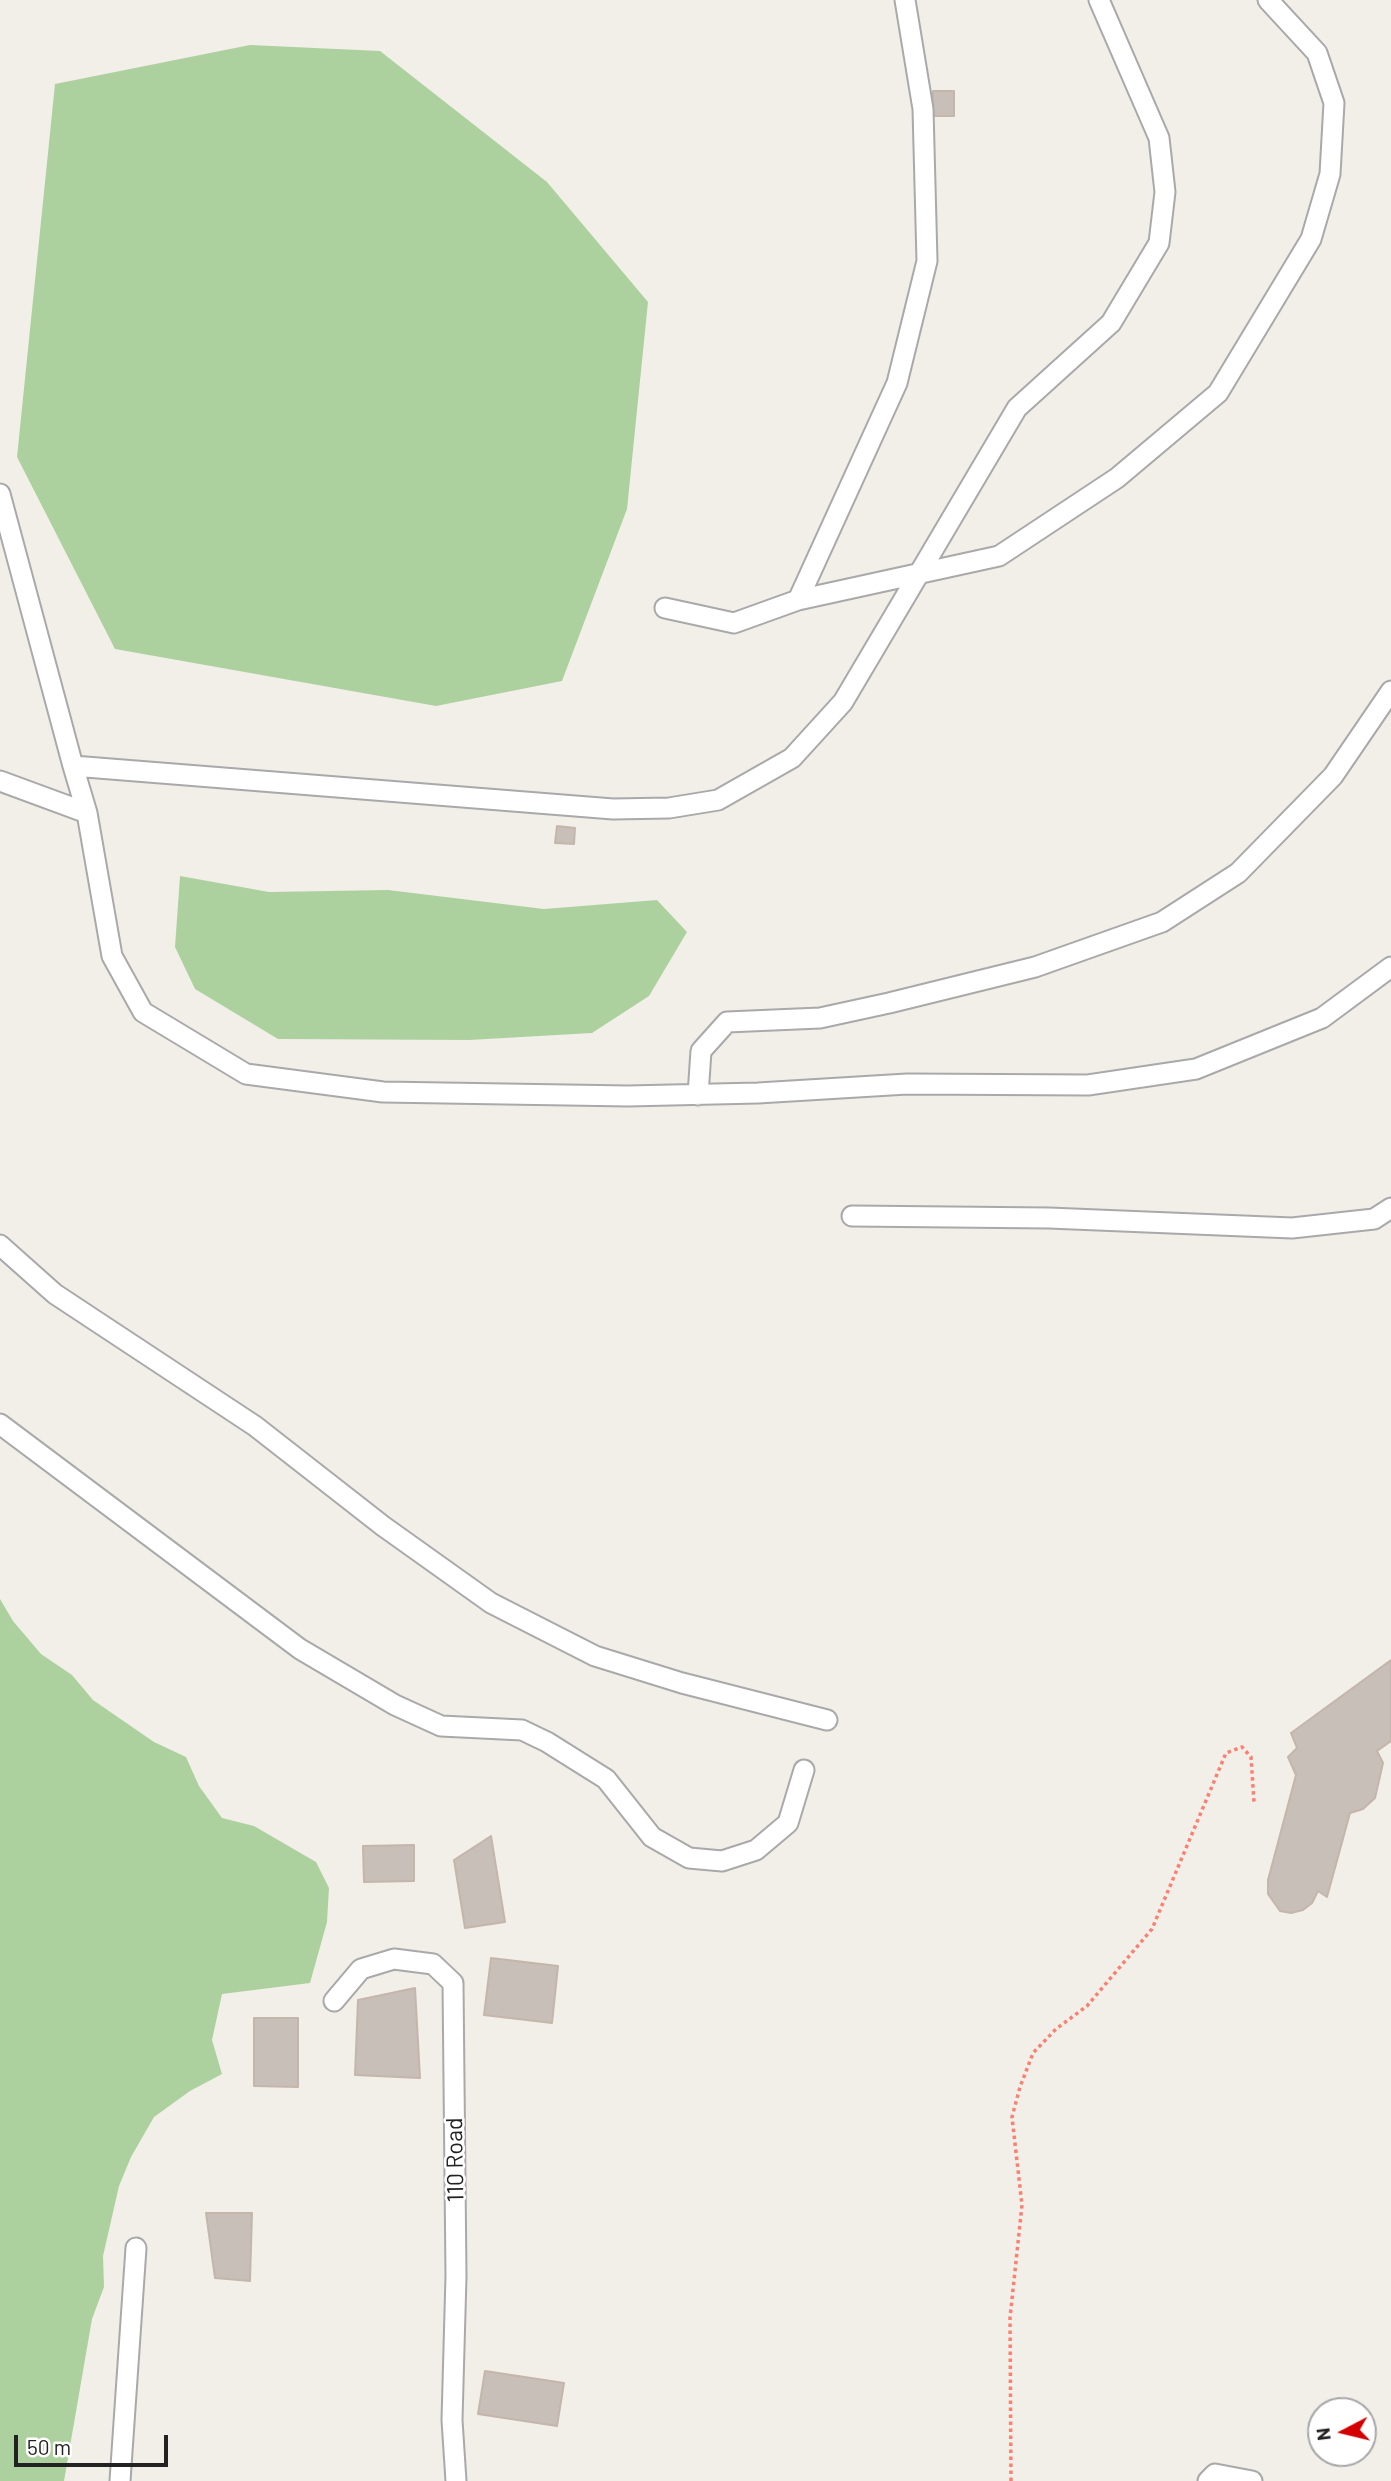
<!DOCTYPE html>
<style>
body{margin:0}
#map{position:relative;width:1391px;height:2481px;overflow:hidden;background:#f2efe9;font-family:Barlow,sans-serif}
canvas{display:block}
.north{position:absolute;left:1307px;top:2397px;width:70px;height:70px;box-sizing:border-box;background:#fff;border:2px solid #a7a7a7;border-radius:50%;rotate:263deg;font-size:19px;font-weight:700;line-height:28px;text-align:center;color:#222}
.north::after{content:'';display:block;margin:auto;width:24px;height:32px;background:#d40000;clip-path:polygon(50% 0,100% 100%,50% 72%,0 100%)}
.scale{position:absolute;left:14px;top:2435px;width:154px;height:32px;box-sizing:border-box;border:4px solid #222;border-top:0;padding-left:9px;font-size:21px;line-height:24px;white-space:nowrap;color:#222;-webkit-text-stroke:5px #fff;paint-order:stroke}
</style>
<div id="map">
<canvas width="1391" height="2481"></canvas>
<div class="north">N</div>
<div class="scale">50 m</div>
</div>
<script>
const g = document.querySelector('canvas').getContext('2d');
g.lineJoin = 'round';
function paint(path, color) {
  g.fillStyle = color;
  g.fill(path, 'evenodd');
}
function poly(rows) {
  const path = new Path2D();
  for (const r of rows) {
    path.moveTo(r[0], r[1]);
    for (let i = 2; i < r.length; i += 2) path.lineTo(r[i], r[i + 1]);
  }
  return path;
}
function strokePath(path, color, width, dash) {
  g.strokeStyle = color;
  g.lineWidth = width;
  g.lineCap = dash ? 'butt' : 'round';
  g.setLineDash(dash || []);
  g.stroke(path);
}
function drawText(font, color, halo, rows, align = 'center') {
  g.font = font + ' Barlow,sans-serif';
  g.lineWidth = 5;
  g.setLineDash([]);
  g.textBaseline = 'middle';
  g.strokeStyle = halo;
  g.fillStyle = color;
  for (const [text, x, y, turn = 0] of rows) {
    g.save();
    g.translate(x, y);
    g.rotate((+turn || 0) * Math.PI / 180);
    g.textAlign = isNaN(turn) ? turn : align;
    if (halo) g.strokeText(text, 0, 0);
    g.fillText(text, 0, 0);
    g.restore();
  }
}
const forest = poly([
 [250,45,380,51,547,182,648,302,627,509,562,681,436,706,115,649,17,457,55,84],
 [180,876,269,892,388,890,544,909,657,900,687,932,649,996,592,1033,469,1040,278,1039,195,989,175,947],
 [0,1599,13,1621,41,1654,72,1675,93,1700,154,1742,186,1757,199,1786,222,1818,254,1826,316,1862,329,1888,327,1922,310,1983,222,1994,212,2040,222,2074,190,2091,154,2117,131,2157,119,2186,103,2256,104,2287,92,2319,64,2481,0,2481]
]);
const building = poly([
 [933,91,954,91,954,116,933,116,933,91],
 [557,826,575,828,574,844,555,843,557,826],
 [1391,1660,1391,1741,1377,1751,1383,1763,1375,1798,1363,1809,1350,1813,1327,1897,1318,1891,1312,1903,1303,1910,1291,1913,1280,1911,1268,1894,1268,1880,1296,1775,1288,1757,1297,1748,1291,1733,1391,1660],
 [491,1836,505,1922,465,1928,454,1860,491,1836],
 [414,1845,414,1881,364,1882,363,1846,414,1845],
 [491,1958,558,1966,552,2023,484,2015,491,1958],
 [415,1988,420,2078,355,2075,358,2000,415,1988],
 [254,2018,298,2018,298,2087,254,2086,254,2018],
 [206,2213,252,2213,250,2281,215,2278,206,2213],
 [485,2371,564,2383,557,2426,478,2414,485,2371]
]);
const path = poly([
 [1011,2481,1010,2318,1022,2205,1012,2117,1020,2087,1033,2053,1056,2029,1087,2006,1152,1929,1226,1753,1242,1747,1251,1757,1254,1802]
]);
const minor = poly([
 [905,0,923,109,927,261,897,383,798,600,999,556,1117,478,1218,393,1311,239,1330,174,1334,103,1317,53,1268,0],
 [0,494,73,766,613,809,669,808,718,800,792,758,843,702,1017,408,1111,323,1159,243,1165,192,1159,138,1099,0],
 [665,608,734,623,798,600],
 [73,766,87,813,112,956,143,1012,246,1074,383,1092,628,1096,758,1093,907,1084,1088,1085,1196,1069,1322,1018,1391,967],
 [0,781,87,813],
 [698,1095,701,1051,727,1022,820,1018,889,1003,1035,967,1162,922,1238,873,1333,776,1391,691],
 [852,1216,1049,1218,1292,1228,1374,1219,1391,1208],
 [0,1245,55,1294,255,1426,383,1526,491,1603,595,1656,682,1683,827,1720],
 [0,1424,300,1649,395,1705,441,1726,522,1730,547,1742,606,1779,652,1837,689,1858,722,1861,756,1850,788,1823,804,1770],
 [334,2001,361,1969,394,1959,433,1964,453,1983,456,2276,452,2420,456,2481],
 [120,2481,136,2248],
 [1208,2481,1215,2474,1252,2481]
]);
const streetNames = [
 ["110 Road",455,2160,-91]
];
paint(forest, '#add19e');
paint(building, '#c7bfb8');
strokePath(building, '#c4b6ab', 2);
strokePath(minor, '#a9a9a9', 23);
strokePath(path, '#fa8072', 3.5, [3.5, 3.5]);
strokePath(minor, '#fff', 19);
drawText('23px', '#222', '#fff', streetNames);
</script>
